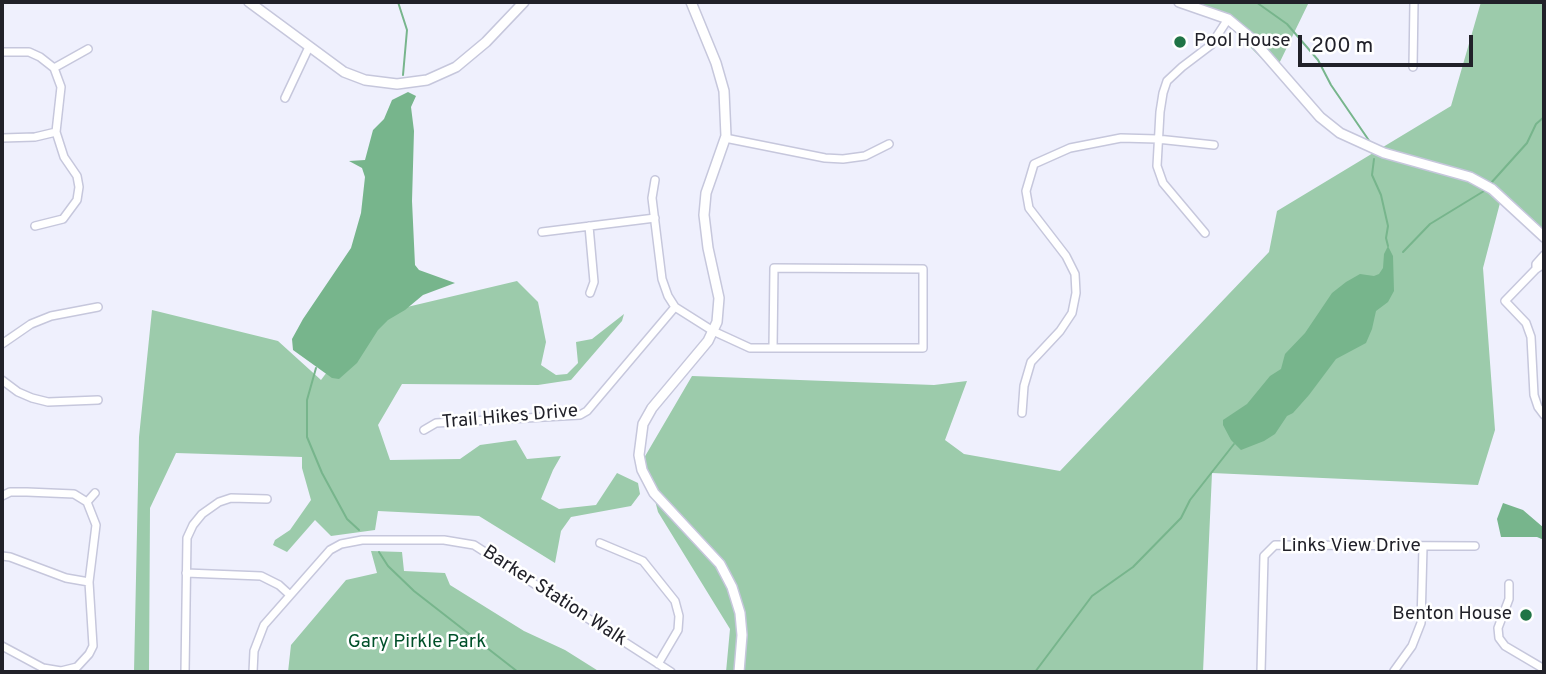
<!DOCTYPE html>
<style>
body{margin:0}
#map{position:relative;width:1546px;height:674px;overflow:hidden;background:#eff0fd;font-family:Overpass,sans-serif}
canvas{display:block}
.frame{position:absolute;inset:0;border:4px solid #212129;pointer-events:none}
.scale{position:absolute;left:1298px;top:35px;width:175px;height:32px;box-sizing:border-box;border:4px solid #212129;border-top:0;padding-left:9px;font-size:21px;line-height:24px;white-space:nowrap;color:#212129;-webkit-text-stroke:5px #fff;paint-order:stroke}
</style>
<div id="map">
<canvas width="1546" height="674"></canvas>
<div class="frame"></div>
<div class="scale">200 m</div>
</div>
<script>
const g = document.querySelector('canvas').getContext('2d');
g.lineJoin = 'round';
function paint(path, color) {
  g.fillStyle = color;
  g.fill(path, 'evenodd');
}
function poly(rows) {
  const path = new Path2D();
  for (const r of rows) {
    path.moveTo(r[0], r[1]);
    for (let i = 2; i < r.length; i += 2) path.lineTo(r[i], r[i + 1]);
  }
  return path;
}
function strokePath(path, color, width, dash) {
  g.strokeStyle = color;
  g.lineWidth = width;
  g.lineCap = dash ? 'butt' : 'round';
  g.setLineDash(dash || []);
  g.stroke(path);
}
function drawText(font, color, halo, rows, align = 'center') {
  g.font = font + ' Overpass,sans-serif';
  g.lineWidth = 5;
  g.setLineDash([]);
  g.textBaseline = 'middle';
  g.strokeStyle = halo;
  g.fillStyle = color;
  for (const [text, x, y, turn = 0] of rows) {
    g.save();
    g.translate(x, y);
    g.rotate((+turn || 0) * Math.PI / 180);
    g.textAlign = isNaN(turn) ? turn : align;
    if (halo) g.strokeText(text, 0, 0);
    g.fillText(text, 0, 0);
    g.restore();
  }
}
const green = poly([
 [1144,2,1309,2,1275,72,1218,15,1176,3],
 [1481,2,1544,2,1544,244,1500,203,1483,268,1495,430,1478,485,1212,473,1203,672,726,672,730,629,658,512,644,458,692,376,934,385,967,381,945,440,964,454,1060,471,1269,252,1277,211,1451,106],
 [517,281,538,302,546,342,541,365,556,375,567,374,578,363,576,342,592,339,624,314,622,321,571,380,538,385,402,384,378,425,390,460,460,459,480,445,516,440,527,459,561,456,553,470,541,499,559,509,596,505,617,473,638,483,640,494,631,506,571,517,561,531,555,563,479,516,378,511,375,530,331,536,315,520,287,552,273,545,275,540,290,530,311,500,302,468,302,457,176,453,150,508,149,672,134,672,139,437,152,310,278,341,321,380,369,316],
 [371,551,402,552,404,571,445,573,450,585,524,631,565,650,600,672,288,672,291,645,346,580,377,573]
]);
const water = poly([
 [408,92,416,96,411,107,414,131,412,201,415,265,419,270,455,283,423,295,405,310,388,320,378,330,357,363,339,379,332,378,293,350,292,339,303,319,351,248,361,213,365,177,362,168,349,161,365,160,373,130,384,119,392,100],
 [1388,246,1393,256,1394,291,1388,302,1376,311,1372,329,1366,343,1336,359,1309,395,1293,413,1287,416,1275,434,1264,441,1241,450,1231,440,1223,425,1223,420,1247,404,1270,376,1281,369,1285,354,1305,333,1332,293,1346,282,1360,274,1374,276,1379,274,1383,268,1384,254],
 [1503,503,1523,510,1544,528,1544,540,1537,537,1501,537,1497,519]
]);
const stream = poly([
 [398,2,407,30,403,75],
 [1256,2,1287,24,1318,60,1331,85,1370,142],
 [1374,159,1372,175,1381,195,1388,226,1386,238,1388,246],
 [1491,183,1527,143,1536,124,1544,117],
 [1403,252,1430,224,1484,191],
 [316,368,307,400,307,437,322,473,347,519,359,530],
 [379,552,388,566,414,591,518,672],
 [1035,672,1092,596,1133,567,1181,518,1190,500,1234,444]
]);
const minor = poly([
 [2,52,29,52,40,57,54,68,61,87,56,132,64,157,77,176,79,187,77,200,63,219,35,226],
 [1413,67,1414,2],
 [54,68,88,49],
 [285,98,309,47],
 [2,138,35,137,56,132],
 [725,138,825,158,843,159,865,156,889,144],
 [655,180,652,198,662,279,668,296,675,307,713,331,750,348,923,348,923,269,774,268,773,348],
 [589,226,594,282,590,293],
 [542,232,655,218],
 [1205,233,1163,183,1157,166,1160,112,1163,93,1167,81,1182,67,1211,45,1228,19],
 [1544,264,1536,269,1505,301,1526,323,1531,337,1534,395,1538,407,1544,415],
 [1536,269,1536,264,1544,255],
 [2,344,31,324,51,316,98,307],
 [2,380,18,392,32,398,48,402,98,400],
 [1022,413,1024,386,1031,362,1060,331,1072,313,1076,293,1075,274,1066,256,1029,208,1026,191,1034,164,1070,148,1121,138,1157,139,1214,145],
 [424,430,436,423,580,415,587,411,675,307],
 [2,496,10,492,27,492,74,494,87,502,96,525,89,582,93,646,89,654,77,667,61,671,43,668,2,646],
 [87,502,95,493],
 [600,543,643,561,675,601,679,616,678,630,658,664],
 [2,556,10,557,66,578,89,582],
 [186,573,261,576,279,585,290,595],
 [1509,584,1509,599,1498,628,1499,638,1505,646,1544,669],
 [1394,671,1412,646,1421,623,1423,547],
 [185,672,187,538,193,525,202,514,219,502,231,498,267,499],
 [253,672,254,651,264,625,330,550,341,544,362,540,444,540,474,545,671,672],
 [1261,672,1264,556,1275,545,1475,546]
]);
const tertiary = poly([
 [249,2,344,72,365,80,397,84,427,80,456,67,486,42,524,2],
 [691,2,716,63,724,91,726,136,706,193,704,215,708,248,719,298,717,322,708,341,652,408,643,424,639,455,642,470,654,493,720,564,732,587,740,613,742,635,739,672],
 [1179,2,1228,19,1252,39,1320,117,1340,133,1384,153,1470,177,1492,189,1544,237]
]);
const markers = [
 [1180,42,7,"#207446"],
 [1526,615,7,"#207446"]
];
const poiNames = [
 ["Pool House",1194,42],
 ["Benton House",1512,615,"right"]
];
const streetNames = [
 ["Trail Hikes Drive",510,418,-5],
 ["Links View Drive",1351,547],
 ["Barker Station Walk",554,597,33]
];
const parkNames = [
 ["Gary Pirkle Park",417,643]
];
paint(green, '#9ccbab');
paint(water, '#77b58c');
strokePath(stream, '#77b58c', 2);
strokePath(minor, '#c6c7dc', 10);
strokePath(tertiary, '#c6c7dc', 12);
strokePath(minor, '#fff', 7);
strokePath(tertiary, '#fff', 9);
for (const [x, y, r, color] of markers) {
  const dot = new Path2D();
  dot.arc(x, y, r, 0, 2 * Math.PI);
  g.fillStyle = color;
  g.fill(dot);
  strokePath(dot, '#fff', 2.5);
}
drawText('19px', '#212129', '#fff', poiNames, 'left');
drawText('19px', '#212129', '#fff', streetNames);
drawText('19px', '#00502a', '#fff', parkNames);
</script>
